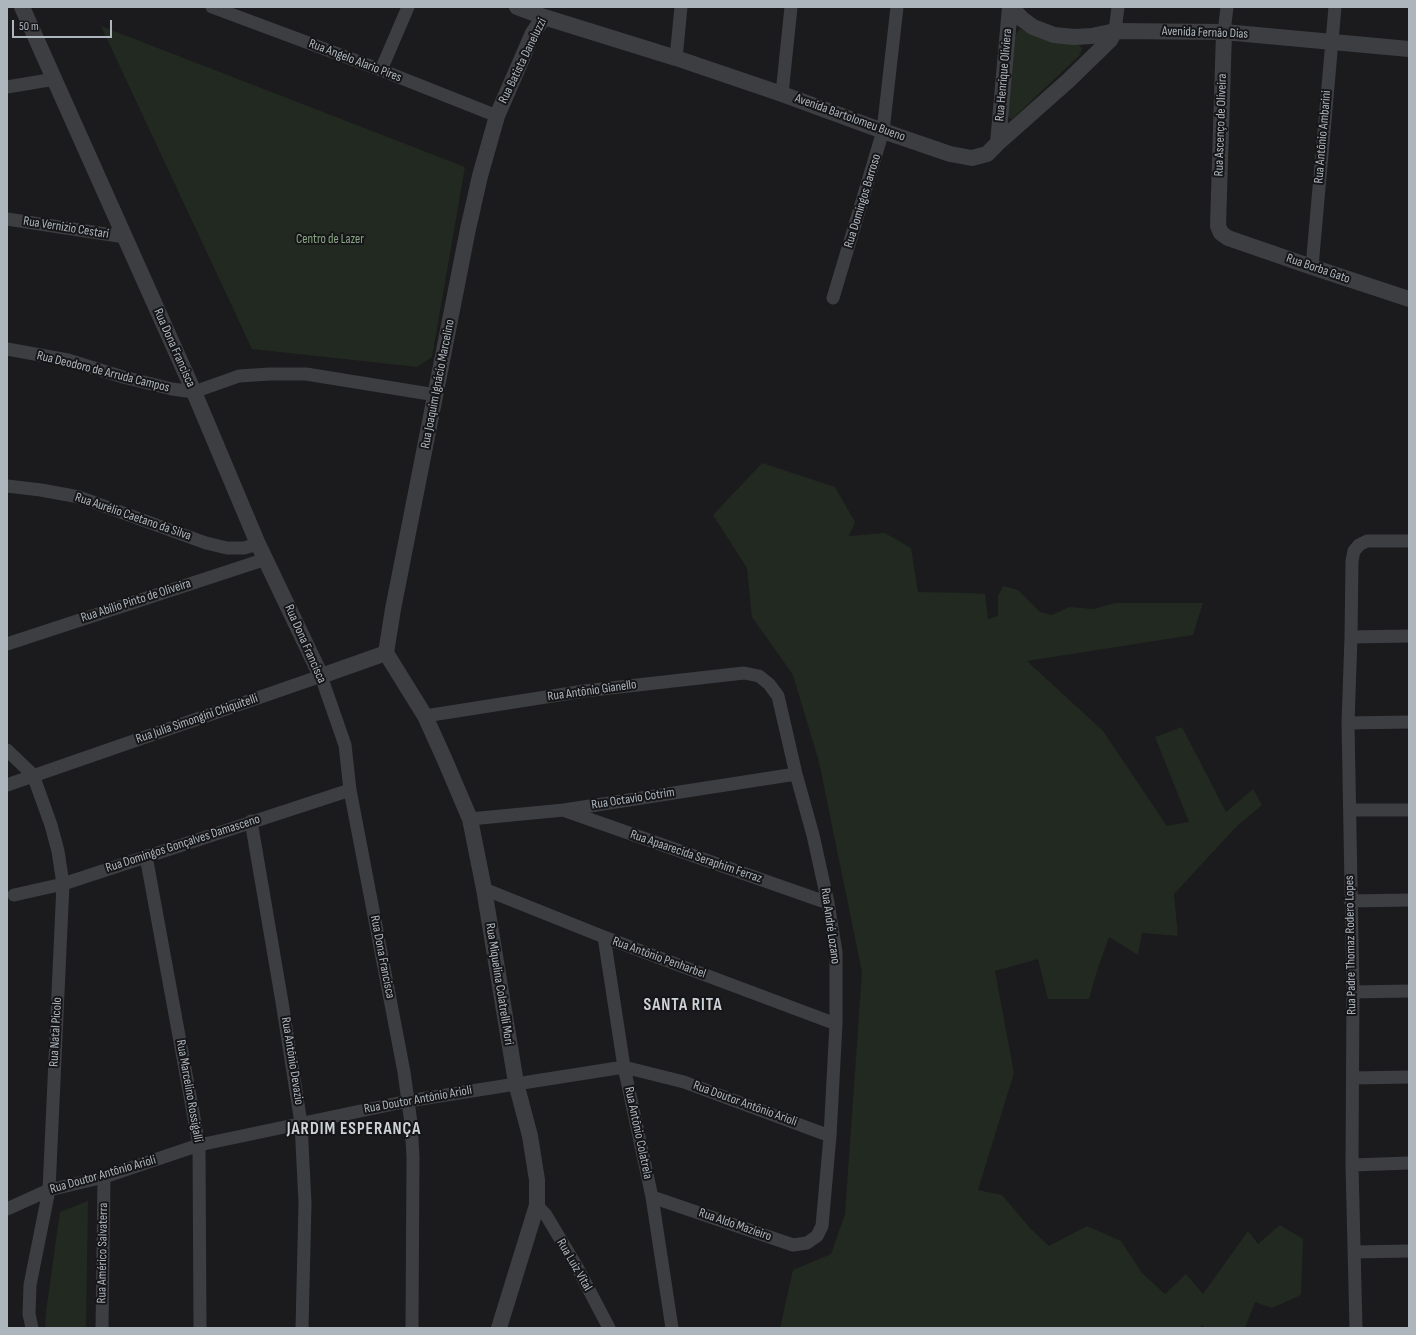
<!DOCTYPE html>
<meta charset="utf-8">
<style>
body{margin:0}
#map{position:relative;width:1416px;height:1335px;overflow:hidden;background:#1b1b1d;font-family:"Sofia Sans Condensed",sans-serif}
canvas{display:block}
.frame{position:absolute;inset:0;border:8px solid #adb5bd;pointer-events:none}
.scale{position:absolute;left:12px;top:20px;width:100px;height:18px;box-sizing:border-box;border:2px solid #adb5bd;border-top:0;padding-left:5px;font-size:12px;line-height:14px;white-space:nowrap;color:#adb5bd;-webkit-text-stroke:3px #161618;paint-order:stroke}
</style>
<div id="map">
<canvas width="1416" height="1335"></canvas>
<div class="frame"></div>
<div class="scale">50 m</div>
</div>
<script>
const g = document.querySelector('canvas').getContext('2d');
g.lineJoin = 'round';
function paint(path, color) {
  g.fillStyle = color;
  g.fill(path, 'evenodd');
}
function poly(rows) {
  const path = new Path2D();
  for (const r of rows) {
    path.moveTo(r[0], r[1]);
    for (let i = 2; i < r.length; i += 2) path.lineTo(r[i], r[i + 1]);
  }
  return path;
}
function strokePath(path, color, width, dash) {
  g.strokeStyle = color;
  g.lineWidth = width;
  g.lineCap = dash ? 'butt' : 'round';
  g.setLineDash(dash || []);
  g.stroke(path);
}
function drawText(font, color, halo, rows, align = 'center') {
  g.font = font + ' "Sofia Sans Condensed",sans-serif';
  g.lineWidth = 4;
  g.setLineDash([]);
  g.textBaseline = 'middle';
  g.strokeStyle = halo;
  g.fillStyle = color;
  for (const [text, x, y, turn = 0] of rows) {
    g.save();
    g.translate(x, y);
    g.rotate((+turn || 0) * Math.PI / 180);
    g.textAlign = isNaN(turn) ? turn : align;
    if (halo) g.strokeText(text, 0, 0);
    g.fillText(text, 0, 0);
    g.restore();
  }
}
const green = poly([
 [101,26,465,167,432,357,417,367,252,349],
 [1020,29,1071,44,1079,45,1082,48,1081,52,1079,56,1012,119,1008,117,1015,38,1017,32],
 [762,463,835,487,855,522,849,536,885,533,911,548,918,592,971,593,985,594,988,619,998,616,998,596,1003,586,1018,590,1040,612,1052,615,1069,607,1094,609,1115,603,1203,603,1193,635,1027,661,1103,731,1167,826,1189,822,1155,737,1182,727,1226,812,1253,789,1262,805,1237,826,1174,894,1178,936,1142,933,1138,955,1109,937,1097,971,1089,999,1048,999,1038,959,995,971,1014,1073,978,1190,1002,1195,1030,1228,1049,1246,1087,1226,1121,1241,1142,1273,1165,1294,1186,1274,1203,1294,1248,1231,1258,1244,1280,1225,1303,1239,1301,1295,1272,1308,1255,1302,1245,1328,1204,1328,1203,1325,1199,1328,780,1328,793,1270,831,1254,845,1214,862,972,819,762,793,675,752,617,747,568,713,515],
 [88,1201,86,1328,46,1328,45,1323,47,1304,60,1212]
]);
const minor = poly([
 [212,7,381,70,497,116],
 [1115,31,1118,7],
 [1224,32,1227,7],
 [676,58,681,7],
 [381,70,408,7],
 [7,87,55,79],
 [782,94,791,7],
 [7,219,125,237],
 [1312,267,1335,7],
 [833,298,883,131,897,7],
 [7,349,68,360,123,377,172,389,194,392,239,376,270,374,306,374,436,395],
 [7,486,41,490,79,497,206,543,227,548,244,548,258,544],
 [1351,637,1409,636],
 [7,644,266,559],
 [425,716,584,691,744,673,759,676,769,684,778,696,796,774,813,835,828,903,836,952,836,1024,830,1136,822,1226,817,1236,807,1243,793,1245,652,1197],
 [1348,723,1409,722],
 [7,750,33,775,51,825,58,851,63,884,49,1190,30,1285,29,1314,32,1328],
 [7,785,321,676,345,745,350,790,404,1072,411,1123,413,1157,412,1328],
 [1350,810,1409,810],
 [566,811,828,903],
 [470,819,564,810,796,774],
 [251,821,282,1002,301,1123,305,1203,302,1328],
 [146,856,199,1145,200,1328],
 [484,889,604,937,836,1024],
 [14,895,63,884,350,790],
 [1350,901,1409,900],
 [604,937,624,1067,652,1197,672,1328],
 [1353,992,1409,991],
 [1353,1078,1409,1077],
 [1352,1165,1409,1163],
 [537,1205,546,1215,577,1267,609,1328],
 [7,1209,49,1190,104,1177,199,1145,408,1101,624,1067,684,1082,830,1136],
 [1354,1252,1409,1251],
 [102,1328,104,1177],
 [1356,1328,1352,1165,1353,992,1348,723,1351,637,1352,561,1354,551,1359,545,1367,541,1409,541]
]);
const tertiary = poly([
 [22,7,194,392,258,544,321,676,386,653],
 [517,7,544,17,676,58,782,94,883,131,950,154,972,158,987,154,998,143,1069,80,1110,40,1115,31],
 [1011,7,1022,19,1033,27,1054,35,1074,37,1092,36,1115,31,1224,32,1409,49],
 [1224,32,1218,226,1221,233,1228,238,1312,267,1409,299],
 [998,143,1010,7],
 [386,653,425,716,444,758,470,819,484,889,516,1083,530,1136,537,1180,537,1205,499,1328],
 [386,653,393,609,468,229,480,176,497,116,533,33,544,17]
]);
const streetNames = [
 ["Avenida Fernão Dias",1205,33,2],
 ["Rua Angelo Alario Pires",355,61,21],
 ["Rua Batista Daneluzzi",523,61,-64],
 ["Rua Henrique Oliviera",1004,75,-85],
 ["Avenida Bartolomeu Bueno",850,118,20],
 ["Rua Ascenço de Oliveira",1221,125,-88],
 ["Rua Antônio Ambarini",1323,137,-85],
 ["Rua Domingos Barroso",863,201,-73],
 ["Rua Vernizio Cestari",66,228,9],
 ["Rua Borba Gato",1318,269,19],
 ["Rua Dona Francisca",174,348,66],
 ["Rua Deodoro de Arruda Campos",103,372,14],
 ["Rua Joaquim Ignácio Marcelino",438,384,-79],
 ["Rua Aurélio Caetano da Silva",133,517,19],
 ["Rua Abílio Pinto de Oliveira",136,601,-18],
 ["Rua Dona Francisca",305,644,66],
 ["Rua Antônio Gianello",592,691,-8],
 ["Rua Julia Simongini Chiquitelli",197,719,-19],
 ["Rua Octavio Cotrim",633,799,-9],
 ["Rua Domingos Gonçalves Damasceno",183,844,-18],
 ["Rua Apaarecida Seraphim Ferraz",696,857,19],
 ["Rua André Lozano",830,926,82],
 ["Rua Padre Thomaz Rodero Lopes",1351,945,-91],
 ["Rua Dona Francisca",382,957,79],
 ["Rua Antônio Penharbel",659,958,20],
 ["Rua Miquelina Colatrelli Mori",499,984,81],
 ["Rua Natal Picolo",56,1032,-87],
 ["Rua Antônio Devazio",292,1061,81],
 ["Rua Marcelino Rossigalli",189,1091,80],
 ["Rua Doutor Antônio Arioli",418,1100,-10],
 ["Rua Doutor Antônio Arioli",745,1104,20],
 ["Rua Antônio Colatrela",638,1133,78],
 ["Rua Doutor Antônio Arioli",103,1175,-16],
 ["Rua Aldo Mazieiro",735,1225,19],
 ["Rua Américo Salvaterra",103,1253,-89],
 ["Rua Luiz Vital",574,1265,60]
];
const parkNames = [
 ["Centro de Lazer",330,240]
];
const districtNames = [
 ["SANTA RITA",683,1006],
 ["JARDIM ESPERANÇA",354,1130]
];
paint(green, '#212920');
strokePath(minor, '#3c3e42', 13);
strokePath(tertiary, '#3c3e42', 16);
drawText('13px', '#adb5bd', '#161618', streetNames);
drawText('13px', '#89a784', '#161618', parkNames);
g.letterSpacing = '1px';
drawText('bold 17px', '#ced3d8', '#161618', districtNames);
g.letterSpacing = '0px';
</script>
